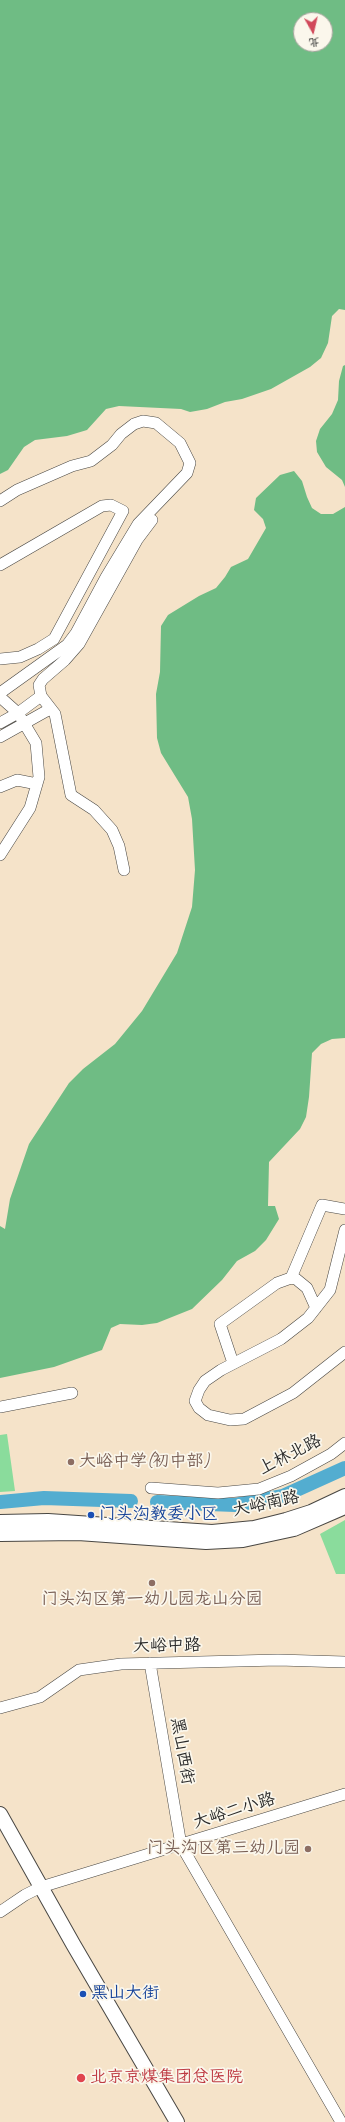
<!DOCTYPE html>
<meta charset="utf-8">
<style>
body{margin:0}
#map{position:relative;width:345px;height:2122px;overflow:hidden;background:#f5e3c9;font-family:Caveat,"LXGW WenKai TC",sans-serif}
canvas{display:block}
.north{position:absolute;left:293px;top:12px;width:40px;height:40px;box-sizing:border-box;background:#fbf7ec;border:1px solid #a8a59f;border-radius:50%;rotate:172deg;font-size:11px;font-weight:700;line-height:16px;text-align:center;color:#2b2b2b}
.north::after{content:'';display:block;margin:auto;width:14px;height:18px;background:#d1495b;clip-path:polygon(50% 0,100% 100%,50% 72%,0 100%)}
</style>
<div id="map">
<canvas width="345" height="2122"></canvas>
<div class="north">北</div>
</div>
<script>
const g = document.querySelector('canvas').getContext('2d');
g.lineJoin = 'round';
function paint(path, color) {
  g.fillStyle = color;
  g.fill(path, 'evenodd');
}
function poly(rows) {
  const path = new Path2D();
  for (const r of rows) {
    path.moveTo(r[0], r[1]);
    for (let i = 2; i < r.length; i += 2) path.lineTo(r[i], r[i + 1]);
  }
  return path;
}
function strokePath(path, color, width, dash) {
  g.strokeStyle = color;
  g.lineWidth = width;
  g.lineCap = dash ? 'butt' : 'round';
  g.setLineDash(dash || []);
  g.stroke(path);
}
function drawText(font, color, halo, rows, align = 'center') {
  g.font = font + ' Caveat,"LXGW WenKai TC",sans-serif';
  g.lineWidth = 3.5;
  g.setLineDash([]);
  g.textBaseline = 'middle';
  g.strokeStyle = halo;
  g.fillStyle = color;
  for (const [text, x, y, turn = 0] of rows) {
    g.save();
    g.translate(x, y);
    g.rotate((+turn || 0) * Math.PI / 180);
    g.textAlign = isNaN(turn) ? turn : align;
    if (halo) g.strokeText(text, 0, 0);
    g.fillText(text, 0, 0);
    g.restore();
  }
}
const green = poly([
 [7,1434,15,1491,0,1492,0,1435],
 [345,1520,345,1574,336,1574,320,1534]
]);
const forest = poly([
 [0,0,345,0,345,310,339,309,332,316,328,343,321,358,310,367,271,389,242,399,225,402,207,409,190,412,181,409,119,406,106,409,87,430,67,436,35,440,24,447,8,470,0,474],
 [301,20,325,20,325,44,301,44],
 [345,365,345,487,342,480,326,467,317,452,316,441,320,429,332,414,338,400,339,381,343,366],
 [294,471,302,481,307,497,312,508,321,514,333,514,345,507,345,1038,332,1039,321,1044,312,1053,309,1097,306,1117,300,1129,269,1162,268,1206,275,1206,279,1219,266,1240,255,1251,237,1261,222,1280,192,1309,157,1323,142,1325,120,1324,111,1328,102,1350,54,1367,0,1378,0,1226,5,1229,10,1199,29,1144,69,1083,83,1069,115,1044,142,1011,177,953,192,907,195,870,192,819,188,797,161,753,157,738,156,694,160,672,161,626,168,615,199,596,216,588,225,577,231,567,248,559,266,528,263,519,254,510,256,498,280,475]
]);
const river = poly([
 [0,1502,44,1498,131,1501],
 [157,1502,235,1505,283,1496,345,1468]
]);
const minor = poly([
 [0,501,17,490,72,466,91,461,112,445,121,434,134,424,143,421,156,423,180,443,190,463,187,473,138,524,106,577,76,633,67,645,0,693],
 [0,565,102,506,111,505,123,511,54,639,38,649,20,657,0,659],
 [0,697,18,713,36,743,39,777,30,808,0,855],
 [0,723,18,713,41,696],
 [0,737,50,709],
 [0,787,17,780,37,784],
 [124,870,119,846,112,830,94,810,71,795,55,714,41,696,39,685,43,679,65,660,79,644,137,540,152,520],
 [345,1230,330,1290,308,1318,281,1339,221,1370,205,1381,199,1390,195,1401,199,1408,208,1415,230,1420,244,1419,293,1393,345,1352],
 [291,1278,322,1205,345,1209],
 [233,1363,220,1324,277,1283,291,1278,296,1279,307,1288,316,1308],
 [0,1407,72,1393],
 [151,1488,218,1493,259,1489,291,1476,331,1454,345,1443],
 [150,1663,181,1845,341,2122],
 [0,1708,40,1697,79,1670,121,1664,278,1660,345,1662],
 [0,1912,25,1895,41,1887,345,1794]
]);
const major = poly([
 [0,1522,48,1521,212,1532,254,1528,286,1520,311,1512,345,1496],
 [0,1534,78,1533,206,1542,243,1540,294,1529,345,1507],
 [0,1814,73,1944,177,2122]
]);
const markers = [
 [71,1462,4,"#8d6e63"],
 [91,1515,4,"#1a4fb4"],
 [152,1583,4,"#8d6e63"],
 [308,1849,4,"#8d6e63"],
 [83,1994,4,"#1a4fb4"],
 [81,2078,5,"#e0444e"]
];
const streetNames = [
 ["上林北路",290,1455,-27],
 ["大峪南路",266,1504,-12],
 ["大峪中路",167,1646,-1],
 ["黑山西街",182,1751,80],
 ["大峪二小路",234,1811,-17]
];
const educationNames = [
 ["大峪中学(初中部)",79,1462],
 ["门头沟区第一幼儿园龙山分园",152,1600,"center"],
 ["门头沟区第三幼儿园",300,1849,"right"]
];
const transitNames = [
 ["门头沟教委小区",99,1515],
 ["黑山大街",91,1994]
];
const healthNames = [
 ["北京京煤集团总医院",90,2078]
];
paint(green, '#8adc9c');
paint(forest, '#6fbc84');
strokePath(river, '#53add0', 14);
strokePath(minor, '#494743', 12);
strokePath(major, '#494743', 16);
strokePath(minor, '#fff', 11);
strokePath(major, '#fff', 14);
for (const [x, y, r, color] of markers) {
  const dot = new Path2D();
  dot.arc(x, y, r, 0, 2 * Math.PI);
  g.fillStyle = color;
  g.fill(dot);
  strokePath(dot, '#fbf7ec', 1.5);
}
drawText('17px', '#2b2b2b', '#fbf7ec', streetNames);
drawText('17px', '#785e54', '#fbf7ec', educationNames, 'left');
drawText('17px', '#164399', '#fbf7ec', transitNames, 'left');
drawText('17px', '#be3a42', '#fbf7ec', healthNames, 'left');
</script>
